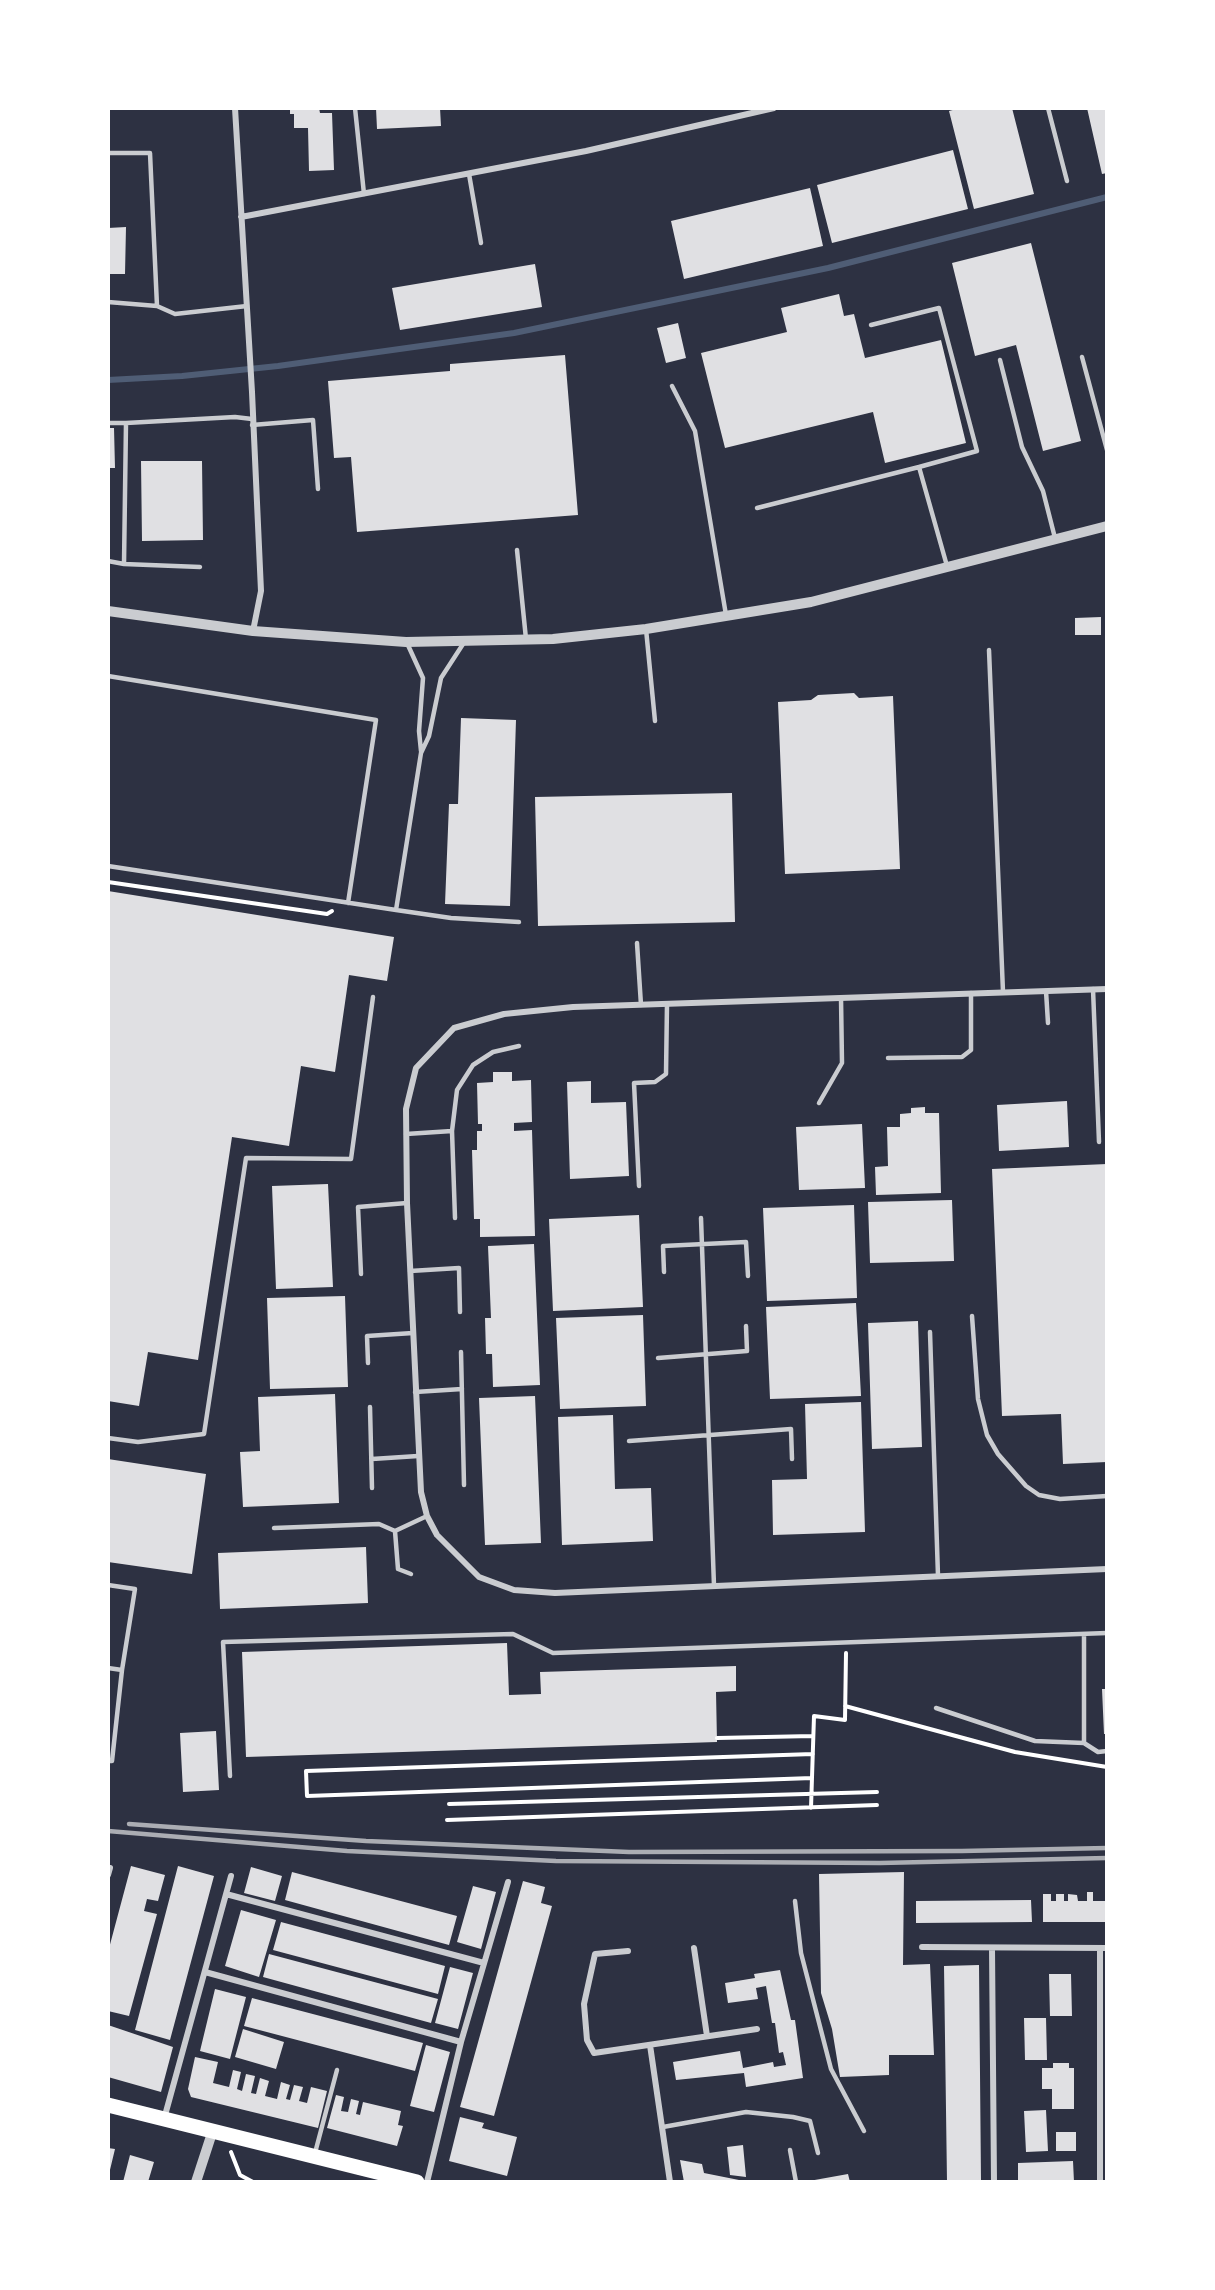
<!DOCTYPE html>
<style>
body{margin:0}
#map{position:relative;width:1215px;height:2290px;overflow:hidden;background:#2d3142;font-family:"Public Sans",sans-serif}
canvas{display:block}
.frame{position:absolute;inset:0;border:110px solid #fff;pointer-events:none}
</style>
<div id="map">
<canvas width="1215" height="2290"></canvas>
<div class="frame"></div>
</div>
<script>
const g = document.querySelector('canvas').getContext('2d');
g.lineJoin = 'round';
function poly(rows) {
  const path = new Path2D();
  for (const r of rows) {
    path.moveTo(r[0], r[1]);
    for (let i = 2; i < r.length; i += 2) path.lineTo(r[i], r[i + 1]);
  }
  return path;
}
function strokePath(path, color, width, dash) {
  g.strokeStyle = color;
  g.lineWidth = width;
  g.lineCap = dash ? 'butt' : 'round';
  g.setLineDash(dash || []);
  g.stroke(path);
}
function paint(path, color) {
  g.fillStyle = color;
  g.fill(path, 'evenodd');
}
const stream = poly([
 [108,380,182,376,278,366,514,333,828,268,1107,197]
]);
const building = poly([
 [290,108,319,108,320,113,332,113,334,170,309,171,308,128,294,128,294,114,290,114],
 [376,108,440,108,441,126,377,129],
 [960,108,1012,108,1034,194,974,209,949,111],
 [1087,108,1107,108,1107,173,1102,174],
 [953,150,968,209,832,243,817,185],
 [810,188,823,246,684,279,671,221],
 [126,227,125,274,108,274,108,228],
 [1031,243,1081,441,1043,451,1016,345,975,356,952,263],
 [535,264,542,307,400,330,392,288],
 [839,294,844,316,854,314,865,358,941,340,966,443,885,463,873,412,725,448,701,353,787,332,781,308],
 [678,323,686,358,666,363,657,328],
 [565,355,578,515,357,532,351,457,334,458,328,381,450,371,450,364],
 [108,428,114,428,115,468,108,468],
 [141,461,202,461,203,540,142,541],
 [1101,617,1101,635,1075,635,1075,618],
 [854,693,859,698,893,696,900,869,785,874,778,702,811,700,818,695],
 [461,718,516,720,510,906,445,904,449,804,458,804],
 [732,793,735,922,538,926,535,797],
 [108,891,394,937,387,981,349,975,335,1072,301,1066,289,1146,232,1137,198,1360,148,1352,139,1406,108,1401],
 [493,1072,512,1072,512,1081,531,1080,532,1122,514,1123,514,1131,532,1130,535,1236,480,1237,480,1219,474,1219,472,1150,477,1150,477,1131,482,1131,482,1124,478,1124,477,1083,493,1082],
 [591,1081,591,1103,626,1102,629,1176,570,1179,567,1082],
 [1067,1101,1069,1147,999,1151,997,1105],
 [925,1107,925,1113,939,1113,941,1193,876,1195,875,1167,888,1166,887,1127,900,1127,900,1114,911,1113,911,1108],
 [862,1124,865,1188,799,1190,796,1127],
 [1107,1164,1107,1462,1063,1464,1061,1414,1002,1416,992,1169],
 [328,1184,333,1287,276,1289,272,1186],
 [952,1200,954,1261,870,1263,868,1202],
 [854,1205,857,1298,767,1301,763,1208],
 [639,1215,643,1307,553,1311,549,1219],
 [534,1244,540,1385,493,1387,492,1354,486,1354,485,1318,491,1318,488,1246],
 [345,1296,348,1387,270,1389,267,1298],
 [856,1303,861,1396,770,1399,766,1307],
 [643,1315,646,1406,560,1409,556,1318],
 [918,1321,922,1447,872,1449,868,1323],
 [335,1394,339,1503,243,1507,240,1452,260,1451,258,1397],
 [535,1396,541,1543,485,1545,479,1398],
 [861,1402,865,1532,773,1535,772,1480,807,1479,805,1404],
 [613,1415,615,1489,651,1488,653,1541,562,1545,558,1417],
 [108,1459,206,1474,192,1574,108,1562],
 [366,1547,368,1603,220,1609,218,1553],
 [507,1643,509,1695,541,1694,540,1672,736,1666,736,1691,716,1692,717,1742,246,1757,242,1652],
 [1102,1689,1107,1689,1107,1734,1104,1734],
 [216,1731,219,1790,183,1792,180,1733],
 [131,1866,165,1875,158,1901,147,1899,144,1911,157,1914,129,2016,108,2011,108,1952],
 [178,1866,214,1876,170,2040,135,2030],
 [251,1867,282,1876,275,1901,244,1893],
 [292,1872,457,1916,449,1945,285,1900],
 [904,1872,903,1965,930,1964,934,2055,889,2055,889,2075,840,2077,832,2029,821,1993,819,1874],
 [523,1881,545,1887,541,1903,552,1906,494,2116,460,2107],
 [473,1886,496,1892,481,1949,457,1942],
 [1087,1892,1093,1892,1093,1901,1107,1901,1107,1922,1043,1922,1043,1894,1051,1894,1051,1901,1056,1901,1056,1894,1064,1894,1064,1901,1068,1901,1068,1894,1077,1895,1078,1901,1087,1901],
 [1031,1900,1032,1922,916,1923,916,1901],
 [241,1910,276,1920,259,1977,225,1966],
 [281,1922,445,1966,438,1994,273,1950],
 [269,1954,438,1999,431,2023,263,1977],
 [979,1965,981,2182,947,2182,944,1966],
 [450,1967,473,1973,458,2029,435,2023],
 [780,1970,791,2020,795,2020,803,2078,746,2087,744,2073,676,2080,673,2062,740,2051,743,2068,773,2062,774,2067,786,2065,783,2052,779,2053,775,2023,772,2023,766,1986,756,1988,758,1999,728,2003,725,1983,755,1978,754,1974],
 [1049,1974,1071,1974,1072,2016,1050,2016],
 [215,1989,246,1997,230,2059,200,2051],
 [252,1998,423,2043,415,2071,244,2026],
 [1024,2018,1046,2018,1047,2060,1025,2060],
 [108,2025,173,2047,161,2092,108,2077],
 [243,2029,284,2042,276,2069,235,2057],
 [426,2045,450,2052,434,2112,410,2106],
 [195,2057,218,2062,213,2083,229,2087,233,2070,241,2072,237,2089,242,2091,246,2074,255,2076,251,2093,256,2094,260,2078,269,2081,265,2096,277,2099,281,2082,290,2085,286,2099,290,2100,294,2085,303,2087,299,2101,307,2103,311,2087,327,2091,318,2128,191,2097,188,2089],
 [1053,2063,1069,2063,1069,2068,1074,2068,1074,2109,1052,2109,1052,2089,1042,2089,1042,2068,1053,2068],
 [336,2095,344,2097,341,2111,348,2112,351,2099,359,2101,356,2114,360,2115,363,2102,401,2111,398,2125,403,2126,397,2146,327,2128],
 [1046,2110,1048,2151,1026,2152,1024,2111],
 [460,2117,484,2123,482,2128,517,2137,507,2176,449,2161],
 [1056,2132,1076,2132,1076,2151,1056,2151],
 [743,2145,746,2177,730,2175,727,2147],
 [108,2148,115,2149,109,2174,108,2174],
 [130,2155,154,2162,148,2182,123,2182],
 [680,2160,702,2164,704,2173,749,2182,684,2182],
 [1073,2161,1074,2182,1018,2182,1018,2163],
 [848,2174,850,2182,809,2182,809,2181]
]);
const path = poly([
 [108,882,327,914,332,911],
 [845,1706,1015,1752,1107,1767],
 [717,1738,813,1736],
 [812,1778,307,1796,306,1771,813,1754],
 [449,1804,877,1792],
 [811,1808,814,1716,845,1720,846,1653],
 [447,1820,877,1805],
 [231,2152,240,2175,253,2182]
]);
const service = poly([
 [355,108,364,194],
 [1048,108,1067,181],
 [108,153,150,153,157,306],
 [469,174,481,243],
 [108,302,157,306,175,314,247,306],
 [871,325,939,308,977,451,919,467],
 [1082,357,1107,450],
 [1000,360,1022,447,1043,491,1055,538],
 [672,386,695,431,726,615],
 [108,423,126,423],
 [252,425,313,420,318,489],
 [757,508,919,467,947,566],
 [517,550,526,639],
 [108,561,124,564],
 [200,567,124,564,126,423,235,417,252,419],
 [646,629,655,721],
 [407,643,423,678,419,731,421,751],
 [989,650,1003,992],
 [108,676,376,720,348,903],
 [108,866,396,910,421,753,429,736,441,678,465,641],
 [396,910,451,918,519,922],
 [637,943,641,1005],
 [1093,989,1099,1142],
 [1046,991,1048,1023],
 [888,1058,962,1057,971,1050,971,993],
 [819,1103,842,1063,841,998],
 [406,1134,452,1131],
 [639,1186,634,1083,655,1082,666,1074,667,1004],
 [455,1218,452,1131,457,1090,473,1065,493,1052,519,1046],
 [701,1218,714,1586],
 [410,1271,459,1268,460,1312],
 [664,1272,663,1246,746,1242,748,1276],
 [361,1274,358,1207,407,1203],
 [972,1316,978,1399,987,1435,998,1454,1026,1486,1039,1495,1060,1499,1107,1496],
 [930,1332,938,1576],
 [461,1352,464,1485],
 [658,1358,747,1351,746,1326],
 [368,1363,367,1336,413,1333],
 [415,1392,462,1389],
 [370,1407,372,1488],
 [108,1438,138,1442,204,1434,246,1158,351,1159,373,997],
 [629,1441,791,1429,792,1459],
 [372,1459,418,1456],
 [274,1528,379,1524,395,1531,398,1569,411,1574],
 [395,1531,427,1516],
 [108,1585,135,1589,122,1670,108,1668],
 [1084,1634,1084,1743,1098,1752,1107,1751],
 [936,1708,1035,1741,1084,1743],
 [108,1761,112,1761,122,1670],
 [230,1776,223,1642,513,1634,553,1653,1107,1633],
 [795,1901,801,1953,831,2069,864,2131],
 [663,2127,746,2112,793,2117,810,2121,818,2153],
 [790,2150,796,2182],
 [315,2153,337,2070]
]);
const minor = poly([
 [235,108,252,392,261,591,253,631],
 [241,217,586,151,774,108],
 [1107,989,573,1007,504,1014,454,1028,416,1068,406,1109,407,1203,421,1492,427,1516,437,1535,479,1577,514,1590,555,1593,1107,1569],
 [108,1875,110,1868],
 [226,1894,484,1963],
 [922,1947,1107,1948],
 [694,1948,707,2036],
 [992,1948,994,2182],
 [1100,1948,1100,2182],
 [628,1951,595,1954,584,2004,587,2040,594,2053,757,2029],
 [205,1972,461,2042],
 [650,2045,670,2182],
 [164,2119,231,1876],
 [427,2182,461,2042,508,1882]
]);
const tertiary = poly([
 [108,611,253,631,406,642,553,639,646,629,811,602,1107,526],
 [196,2182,212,2133]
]);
const primary = poly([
 [108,2105,417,2182]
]);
const rail = poly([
 [129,1824,366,1841,629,1852,962,1851,1107,1848],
 [108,1831,347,1851,556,1861,880,1863,1107,1858]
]);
strokePath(stream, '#4f5d75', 6);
paint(building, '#e0e0e3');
strokePath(path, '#fff', 4);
strokePath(service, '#caccd0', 4.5);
strokePath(minor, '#caccd0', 6);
strokePath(tertiary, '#caccd0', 10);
strokePath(primary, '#fff', 15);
strokePath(rail, '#abadb3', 4.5);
</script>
